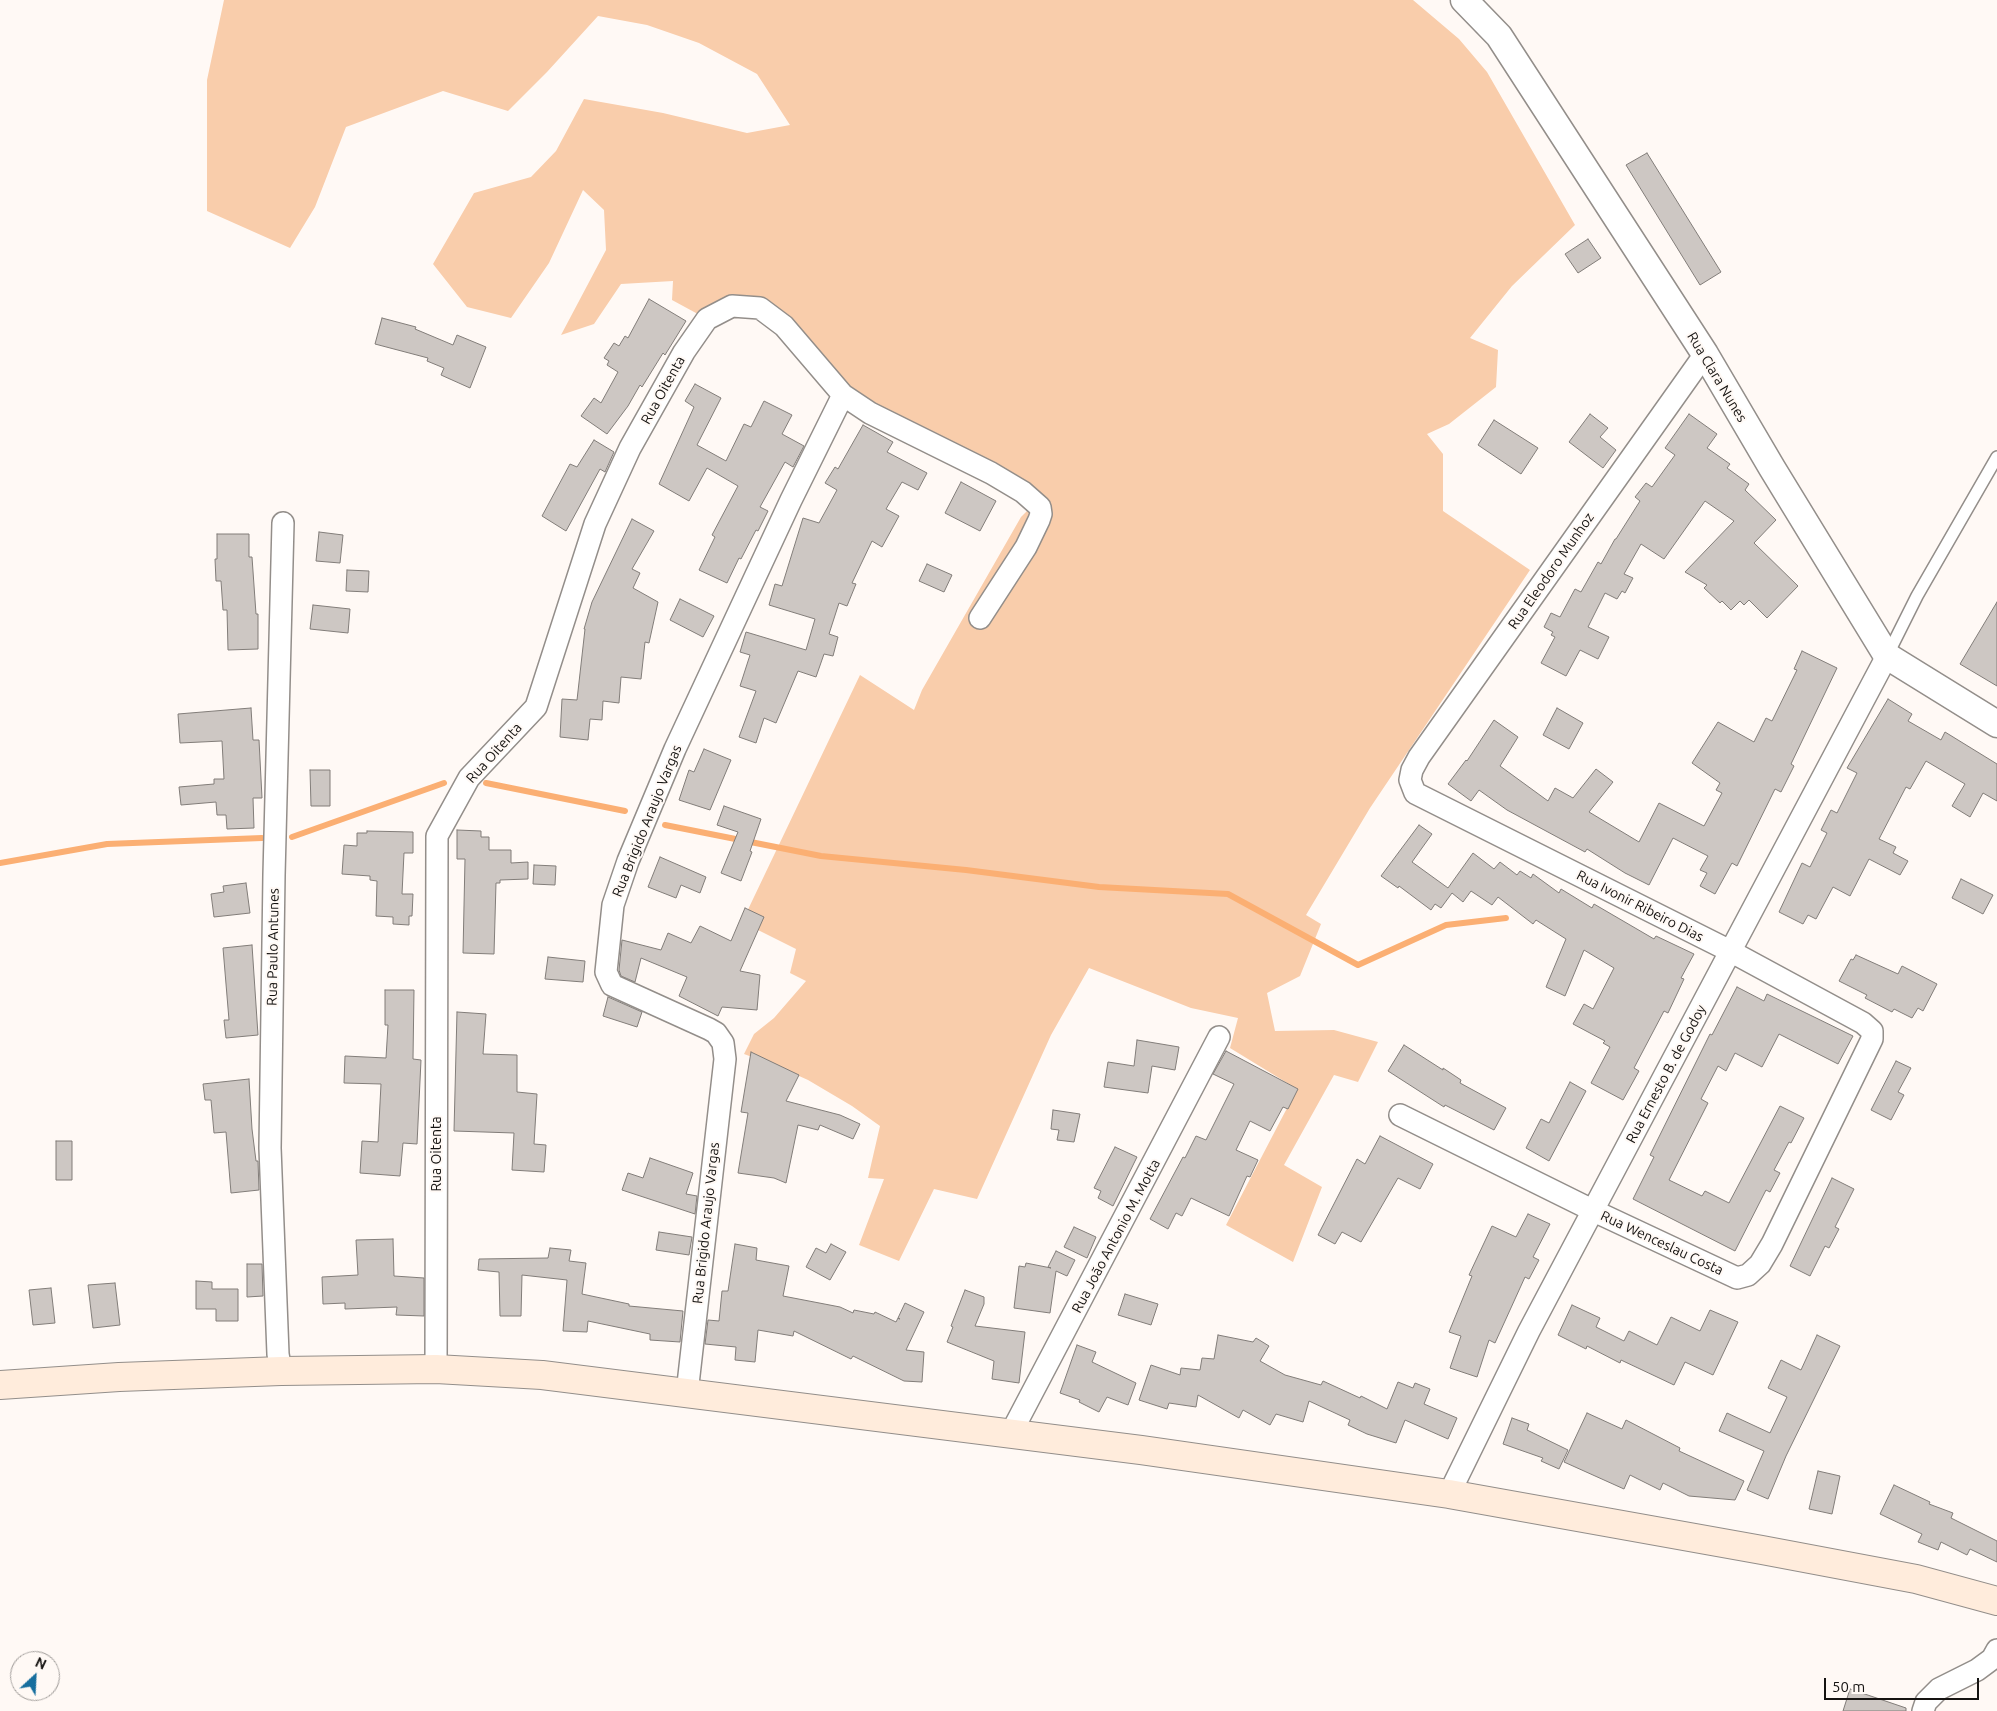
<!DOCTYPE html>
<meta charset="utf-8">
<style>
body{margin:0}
#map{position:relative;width:1997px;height:1711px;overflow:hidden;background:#fff9f5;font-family:Ubuntu,sans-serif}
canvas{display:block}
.north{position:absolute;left:10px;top:1651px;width:50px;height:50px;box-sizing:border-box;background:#fff9f5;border:1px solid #a19d9a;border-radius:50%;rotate:25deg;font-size:14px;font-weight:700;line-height:20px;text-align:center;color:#151311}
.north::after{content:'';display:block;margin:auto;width:18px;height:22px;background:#166e9e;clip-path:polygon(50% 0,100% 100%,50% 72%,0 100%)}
.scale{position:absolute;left:1824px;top:1678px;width:155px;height:22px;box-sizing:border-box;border:2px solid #151311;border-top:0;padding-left:6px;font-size:15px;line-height:18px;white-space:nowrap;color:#151311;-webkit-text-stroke:4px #fff9f5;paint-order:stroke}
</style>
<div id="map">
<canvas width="1997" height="1711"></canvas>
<div class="north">N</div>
<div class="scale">50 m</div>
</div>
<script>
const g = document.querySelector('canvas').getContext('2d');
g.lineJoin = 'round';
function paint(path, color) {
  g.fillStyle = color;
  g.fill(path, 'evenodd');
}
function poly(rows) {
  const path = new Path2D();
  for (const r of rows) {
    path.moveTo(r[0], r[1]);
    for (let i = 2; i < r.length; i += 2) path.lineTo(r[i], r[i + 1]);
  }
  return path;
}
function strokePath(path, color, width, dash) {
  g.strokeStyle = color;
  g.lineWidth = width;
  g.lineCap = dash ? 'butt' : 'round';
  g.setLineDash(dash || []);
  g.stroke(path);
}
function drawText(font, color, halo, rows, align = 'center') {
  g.font = font + ' Ubuntu,sans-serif';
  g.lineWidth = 4;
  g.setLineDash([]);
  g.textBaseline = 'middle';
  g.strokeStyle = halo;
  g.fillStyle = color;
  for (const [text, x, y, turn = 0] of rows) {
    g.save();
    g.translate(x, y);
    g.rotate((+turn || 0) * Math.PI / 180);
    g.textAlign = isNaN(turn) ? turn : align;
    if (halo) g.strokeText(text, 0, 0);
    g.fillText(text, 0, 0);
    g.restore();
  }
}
const green = poly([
 [224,0,1413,0,1459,39,1487,72,1575,225,1512,286,1470,338,1498,350,1496,387,1449,424,1427,434,1443,454,1443,511,1530,570,1370,808,1306,915,1321,924,1300,976,1267,993,1275,1031,1334,1030,1378,1042,1358,1082,1334,1075,1284,1165,1322,1187,1293,1262,1226,1225,1297,1089,1230,1048,1238,1018,1191,1008,1089,968,1051,1035,977,1199,934,1189,899,1261,859,1245,884,1179,868,1178,880,1126,852,1106,808,1080,779,1067,744,1054,754,1034,774,1018,806,981,790,973,796,949,758,930,743,920,860,675,914,710,922,690,1021,517,1039,499,846,393,760,308,707,319,672,300,673,281,621,284,594,324,561,335,606,250,604,210,583,190,549,263,511,318,467,307,433,264,474,193,531,177,556,151,584,99,663,113,747,133,790,125,757,74,699,43,647,25,598,16,547,72,508,111,443,91,346,127,315,207,290,248,207,211,207,80]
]);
const stream = poly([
 [486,783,625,811],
 [665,825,821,856,966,870,1099,887,1228,894,1358,965,1446,925,1506,918],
 [292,837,444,783],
 [0,863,107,844,262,838]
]);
const building = poly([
 [1647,153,1721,272,1700,285,1626,165,1647,153],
 [1588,239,1601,258,1578,273,1565,254,1588,239],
 [649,299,686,321,665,355,663,353,642,387,640,385,628,406,607,434,581,416,594,398,601,403,618,372,607,365,609,361,604,358,614,343,619,346,625,336,628,338,649,299],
 [382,318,416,327,415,329,453,345,457,335,486,347,470,388,441,375,444,368,427,361,428,358,375,344,382,318],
 [695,384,721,398,697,445,726,461,744,424,751,427,764,401,792,415,782,434,804,446,793,467,785,462,760,507,768,511,758,531,756,530,741,559,739,558,727,583,699,570,715,537,712,535,738,486,707,468,689,501,659,484,694,407,685,401,695,384],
 [1590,414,1608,428,1600,437,1616,450,1603,468,1569,442,1590,414],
 [1689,414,1717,434,1707,448,1730,464,1727,468,1749,484,1745,490,1776,520,1754,543,1798,586,1767,618,1749,600,1744,605,1740,601,1731,610,1722,601,1720,603,1704,588,1707,585,1685,572,1734,521,1705,501,1664,559,1641,544,1624,574,1633,578,1625,593,1622,591,1617,599,1605,593,1588,627,1609,637,1598,659,1580,650,1566,676,1541,663,1555,637,1551,635,1553,632,1544,627,1551,613,1560,617,1575,589,1581,592,1598,562,1601,564,1615,539,1616,539,1640,501,1635,497,1646,483,1652,487,1675,455,1665,448,1689,414],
 [1494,420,1538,448,1521,474,1478,445,1494,420],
 [863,425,893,442,887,452,927,473,918,490,902,482,886,509,899,516,882,547,872,541,852,583,856,584,847,606,839,603,829,634,838,637,833,656,824,654,816,677,798,671,776,723,764,718,756,743,739,737,756,691,740,686,750,655,740,652,746,632,806,650,815,619,769,605,775,584,782,586,803,518,819,523,837,490,825,483,835,467,838,469,863,425],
 [594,440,614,452,605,472,600,469,566,531,542,516,570,464,577,467,594,440],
 [961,482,996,501,980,531,945,513,961,482],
 [632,519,654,531,632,569,640,573,633,588,658,602,649,643,645,642,641,679,621,677,619,703,603,701,602,720,590,719,588,740,560,737,562,699,577,700,585,629,584,629,592,602,632,519],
 [319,532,343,535,340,563,316,561,319,532],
 [217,534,249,534,249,557,252,557,256,614,258,614,258,649,228,650,227,610,223,610,221,581,216,581,215,559,217,559,217,534],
 [927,564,952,575,944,592,919,581,927,564],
 [347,570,369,571,368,592,346,591,347,570],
 [680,599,714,616,703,637,670,620,680,599],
 [1997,602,1997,686,1960,664,1997,602],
 [313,605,350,609,348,633,310,629,313,605],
 [1802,651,1837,668,1791,764,1794,766,1781,792,1775,789,1737,866,1732,863,1715,894,1700,886,1707,873,1700,870,1708,856,1673,838,1649,885,1625,873,1587,849,1585,852,1507,810,1479,790,1471,801,1448,784,1466,760,1467,761,1494,720,1518,737,1500,766,1548,801,1555,788,1573,798,1596,769,1613,782,1589,812,1639,842,1659,803,1704,826,1722,793,1716,790,1720,783,1692,763,1718,722,1754,742,1766,718,1772,721,1797,670,1794,669,1802,651],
 [1888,699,1912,714,1908,721,1941,740,1945,732,1997,764,1997,801,1983,793,1970,817,1952,806,1965,784,1926,761,1910,789,1906,787,1879,839,1896,847,1893,853,1908,861,1900,875,1869,859,1850,896,1833,887,1816,919,1808,915,1803,924,1779,912,1802,863,1810,867,1827,833,1821,830,1831,810,1837,813,1857,773,1847,768,1888,699],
 [251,708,253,740,259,740,262,798,253,798,254,828,227,829,226,815,217,815,216,802,181,805,179,787,214,784,214,779,224,779,222,741,180,743,178,714,251,708],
 [1557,708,1583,723,1569,749,1543,735,1557,708],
 [704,749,731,760,710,810,679,800,689,770,694,772,704,749],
 [310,770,330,770,330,806,311,806,310,770],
 [724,806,761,819,750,851,752,852,741,881,721,873,738,832,717,825,724,806],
 [1419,825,1432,834,1412,862,1448,888,1473,853,1494,869,1500,862,1517,875,1520,871,1531,878,1533,874,1559,893,1561,889,1592,908,1594,904,1654,939,1656,936,1694,954,1681,978,1684,979,1668,1013,1664,1011,1634,1068,1639,1071,1623,1100,1591,1083,1610,1047,1603,1043,1605,1041,1573,1024,1584,1004,1593,1009,1614,968,1584,950,1565,996,1546,987,1566,939,1536,920,1533,924,1498,897,1492,905,1471,891,1463,902,1452,893,1441,908,1435,904,1431,910,1399,886,1398,888,1381,876,1419,825],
 [457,830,481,831,481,837,489,837,489,850,511,850,511,863,528,862,528,879,500,880,500,883,496,883,494,954,463,953,465,859,457,859,457,830],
 [367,831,413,832,413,853,404,853,402,894,413,894,412,916,409,916,409,925,393,924,393,917,376,916,377,881,370,880,370,876,342,874,344,845,357,846,357,833,367,833,367,831],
 [660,857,706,877,700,893,681,885,676,898,648,887,660,857],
 [534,865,556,866,555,885,533,884,534,865],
 [1961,879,1993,895,1983,914,1952,898,1961,879],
 [246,883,250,913,214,917,211,894,224,892,223,886,246,883],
 [745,908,764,917,740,971,760,975,757,1010,722,1007,718,1016,679,996,687,977,641,958,635,982,621,976,619,970,622,940,661,950,668,933,691,943,700,926,731,941,745,908],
 [252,945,258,1035,226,1038,224,1020,229,1020,223,948,252,945],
 [1856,955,1898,974,1902,966,1937,984,1923,1011,1918,1008,1912,1018,1894,1009,1892,1012,1865,998,1867,995,1839,981,1851,959,1853,960,1856,955],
 [548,957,585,961,583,982,545,979,548,957],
 [1737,987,1764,1001,1767,994,1853,1036,1838,1064,1779,1034,1762,1067,1735,1053,1726,1071,1718,1066,1701,1099,1708,1103,1669,1180,1702,1196,1705,1191,1729,1203,1780,1106,1804,1118,1791,1143,1789,1142,1774,1170,1780,1173,1770,1192,1766,1190,1735,1251,1633,1199,1654,1157,1650,1155,1710,1034,1712,1035,1737,987],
 [385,990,414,990,413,1059,421,1060,417,1144,403,1143,400,1176,360,1173,362,1141,378,1142,381,1084,344,1083,345,1056,386,1058,388,1025,385,1025,385,990],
 [608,997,642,1012,637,1027,603,1016,608,997],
 [457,1012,486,1014,483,1054,517,1055,517,1092,537,1094,534,1144,546,1145,544,1172,512,1170,514,1133,454,1131,457,1012],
 [1137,1040,1179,1047,1175,1070,1152,1066,1148,1093,1104,1087,1108,1062,1134,1066,1137,1040],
 [1404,1045,1443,1070,1443,1068,1461,1080,1460,1083,1506,1108,1494,1130,1445,1105,1444,1107,1388,1071,1404,1045],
 [1226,1051,1298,1089,1288,1109,1283,1107,1270,1131,1250,1121,1236,1150,1258,1160,1250,1177,1247,1176,1229,1216,1191,1198,1182,1216,1176,1213,1168,1229,1150,1219,1183,1157,1185,1158,1196,1136,1206,1140,1234,1084,1213,1074,1226,1051],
 [751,1052,799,1075,786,1101,840,1115,860,1124,853,1139,820,1125,818,1130,798,1125,786,1183,774,1178,738,1173,748,1113,741,1112,751,1052],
 [1896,1061,1911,1068,1898,1092,1904,1095,1891,1120,1871,1110,1896,1061],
 [249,1079,252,1129,256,1161,258,1161,259,1190,231,1193,226,1132,214,1133,211,1100,205,1100,203,1084,249,1079],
 [1570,1082,1586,1091,1549,1161,1526,1148,1541,1119,1549,1123,1570,1082],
 [1053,1110,1080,1114,1074,1142,1057,1140,1059,1130,1051,1129,1053,1110],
 [1380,1136,1433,1164,1420,1189,1398,1178,1361,1242,1342,1232,1335,1244,1318,1235,1357,1159,1365,1164,1380,1136],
 [56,1141,72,1141,72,1180,56,1180,56,1141],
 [1115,1147,1137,1157,1113,1206,1098,1198,1101,1191,1094,1188,1115,1147],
 [650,1158,693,1173,686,1194,697,1196,695,1214,622,1190,628,1173,643,1178,650,1158],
 [1832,1178,1854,1189,1835,1227,1839,1229,1829,1248,1825,1246,1810,1276,1790,1266,1832,1178],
 [1528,1214,1550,1224,1533,1257,1539,1260,1529,1279,1525,1277,1495,1343,1489,1340,1477,1377,1450,1368,1461,1336,1449,1332,1472,1276,1469,1275,1492,1226,1516,1237,1528,1214],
 [1074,1227,1096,1237,1087,1258,1064,1247,1074,1227],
 [659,1232,692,1237,689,1255,656,1250,659,1232],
 [393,1239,394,1276,424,1278,424,1316,396,1315,397,1307,345,1309,345,1303,323,1304,322,1277,358,1275,356,1240,393,1239],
 [735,1244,757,1248,756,1260,789,1266,783,1296,840,1307,853,1313,854,1310,874,1314,875,1312,896,1322,898,1318,900,1319,898,1318,905,1303,924,1312,906,1350,924,1352,922,1382,904,1381,853,1356,851,1359,794,1331,793,1336,758,1330,755,1362,735,1360,736,1347,705,1344,708,1320,719,1321,722,1291,728,1291,735,1244],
 [831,1244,846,1252,830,1280,806,1267,816,1248,826,1253,831,1244],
 [550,1248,571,1250,569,1261,586,1263,582,1294,629,1304,629,1306,683,1311,680,1342,650,1340,650,1334,588,1321,587,1332,563,1331,567,1280,522,1275,521,1316,500,1316,499,1272,478,1270,479,1259,548,1258,550,1248],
 [1056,1251,1075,1260,1067,1276,1056,1271,1050,1313,1014,1308,1019,1266,1025,1267,1026,1263,1051,1268,1048,1267,1056,1251],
 [247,1264,262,1264,263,1296,247,1297,247,1264],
 [196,1281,212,1282,212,1289,238,1289,238,1321,216,1321,216,1309,196,1309,196,1281],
 [115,1283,120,1325,93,1328,88,1285,115,1283],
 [51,1288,55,1323,33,1325,29,1290,51,1288],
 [965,1290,984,1297,984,1304,975,1326,1025,1332,1019,1383,992,1379,994,1361,947,1342,953,1327,951,1326,965,1290],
 [1125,1294,1158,1304,1151,1325,1118,1315,1125,1294],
 [1572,1305,1600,1318,1596,1327,1624,1341,1629,1331,1657,1345,1671,1317,1700,1331,1710,1310,1738,1322,1713,1375,1685,1362,1674,1385,1621,1360,1620,1363,1587,1346,1586,1349,1558,1335,1572,1305],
 [1218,1335,1253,1342,1256,1338,1269,1346,1260,1361,1285,1375,1321,1385,1323,1381,1360,1398,1361,1396,1387,1409,1398,1382,1413,1388,1415,1383,1430,1389,1424,1404,1457,1418,1448,1439,1405,1420,1396,1443,1367,1434,1348,1425,1350,1420,1309,1401,1303,1422,1276,1414,1270,1425,1243,1410,1239,1418,1198,1395,1196,1407,1169,1403,1167,1409,1139,1400,1151,1365,1180,1375,1181,1368,1200,1370,1202,1358,1214,1359,1218,1335],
 [1817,1335,1840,1346,1786,1456,1768,1499,1747,1490,1764,1451,1719,1431,1727,1413,1770,1433,1787,1397,1768,1388,1781,1360,1801,1370,1817,1335],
 [1077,1345,1096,1352,1092,1362,1136,1383,1128,1405,1107,1397,1099,1412,1079,1402,1080,1400,1060,1393,1077,1345],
 [1587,1413,1622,1429,1626,1420,1680,1448,1679,1451,1744,1481,1735,1500,1689,1496,1663,1483,1660,1490,1630,1475,1624,1489,1564,1462,1587,1413],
 [1512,1418,1529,1424,1527,1430,1568,1450,1559,1469,1541,1461,1543,1458,1503,1444,1512,1418],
 [1818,1471,1840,1476,1832,1514,1809,1509,1818,1471],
 [1894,1485,1930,1502,1929,1504,1953,1513,1951,1518,1997,1541,1997,1562,1970,1549,1967,1555,1941,1542,1938,1550,1918,1542,1922,1534,1880,1514,1894,1485],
 [1850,1689,1906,1708,1906,1711,1843,1711,1850,1689]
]);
const service = poly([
 [1888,654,1917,596,1997,457]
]);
const minor = poly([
 [843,395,870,413,991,473,1023,492,1040,507,1041,514,1039,520,1026,547,980,618],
 [1400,1115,1594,1211,1737,1278,1748,1275,1760,1264,1772,1244,1872,1039,1872,1031,1863,1023,1730,951,1415,793,1410,780,1412,770,1419,757,1705,354],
 [436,1369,437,836,469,778,536,707,595,524,630,448,684,352,707,319,732,306,760,308,784,326,843,395,791,500,675,749,628,861,613,905,606,972,612,985,709,1029,716,1033,723,1043,725,1059,687,1393],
 [281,1371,278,1354,270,1148,274,875,283,523],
 [1011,1433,1219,1037],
 [1449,1494,1529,1331,1887,656],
 [1923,1711,1926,1702,1939,1689,1977,1670,1992,1659,1997,1650]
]);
const tertiary = poly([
 [1464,0,1499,36,1705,354,1772,468,1887,656,1997,724]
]);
const secondary = poly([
 [0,1385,119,1377,281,1371,436,1369,542,1375,1141,1450,1449,1494,1762,1550,1916,1579,1997,1601]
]);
const streetNames = [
 ["Rua Clara Nunes",1717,377,59],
 ["Rua Oitenta",663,390,-61],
 ["Rua Eleodoro Munhoz",1551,571,-55],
 ["Rua Oitenta",494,753,-48],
 ["Rua Brigido Araujo Vargas",647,821,-68],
 ["Rua Ivonir Ribeiro Dias",1640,906,27],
 ["Rua Paulo Antunes",273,947,-89],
 ["Rua Ernesto B. de Godoy",1666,1074,-62],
 ["Rua Oitenta",436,1154,-90],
 ["Rua Brigido Araujo Vargas",706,1223,-84],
 ["Rua João Antonio M. Motta",1116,1236,-62],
 ["Rua Wenceslau Costa",1662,1243,25]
];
paint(green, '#f9cdab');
strokePath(stream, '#fbaf73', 6);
paint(building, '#cdc7c3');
strokePath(building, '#827d79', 1);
strokePath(service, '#938e8a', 14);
strokePath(minor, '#938e8a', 24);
strokePath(tertiary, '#938e8a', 29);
strokePath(secondary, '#938e8a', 30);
strokePath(service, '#fff', 11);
strokePath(minor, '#fff', 21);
strokePath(tertiary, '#fff', 26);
strokePath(secondary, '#ffecdc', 28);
drawText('14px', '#151311', '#fff9f5', streetNames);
</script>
